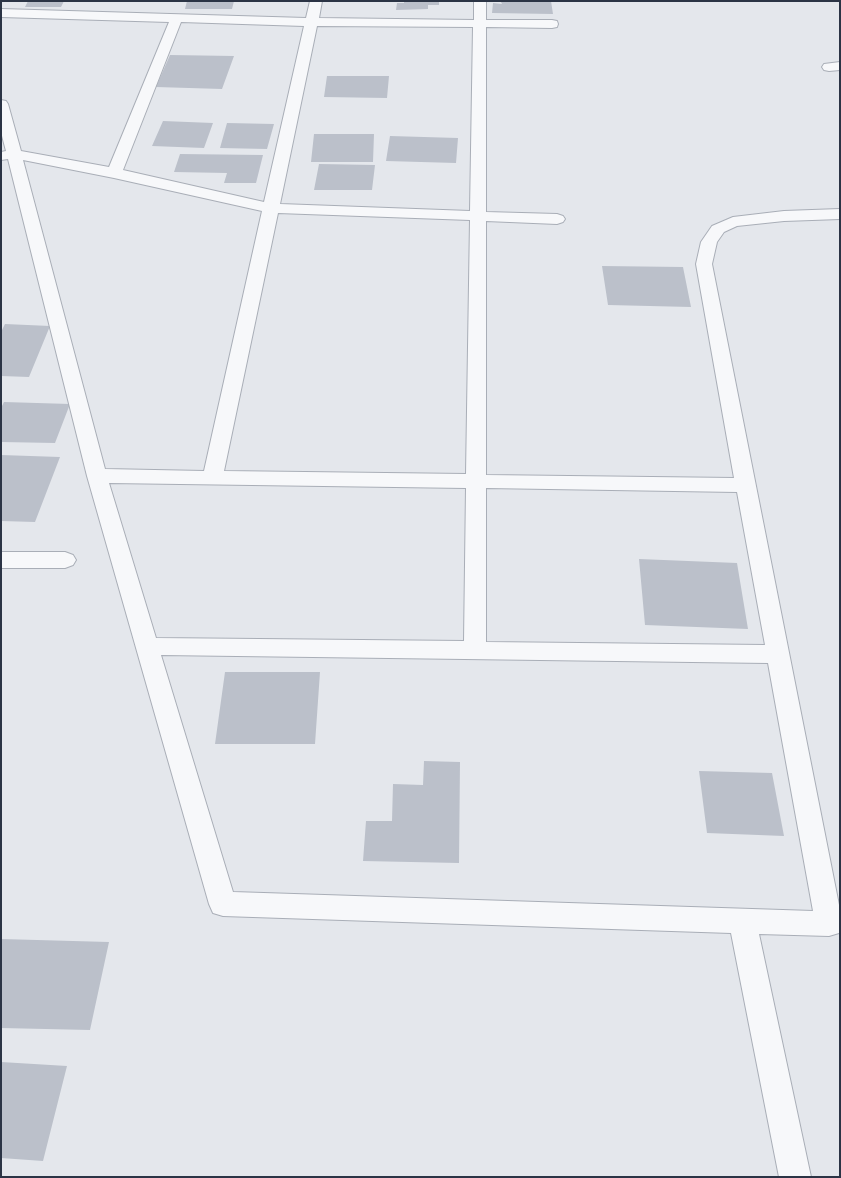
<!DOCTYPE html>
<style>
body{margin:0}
#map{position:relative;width:841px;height:1178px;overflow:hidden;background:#e4e7ec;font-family:"IBM Plex Sans",sans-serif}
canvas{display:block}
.frame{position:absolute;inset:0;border:2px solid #2b3445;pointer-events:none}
</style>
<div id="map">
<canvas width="841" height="1178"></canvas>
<div class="frame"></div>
</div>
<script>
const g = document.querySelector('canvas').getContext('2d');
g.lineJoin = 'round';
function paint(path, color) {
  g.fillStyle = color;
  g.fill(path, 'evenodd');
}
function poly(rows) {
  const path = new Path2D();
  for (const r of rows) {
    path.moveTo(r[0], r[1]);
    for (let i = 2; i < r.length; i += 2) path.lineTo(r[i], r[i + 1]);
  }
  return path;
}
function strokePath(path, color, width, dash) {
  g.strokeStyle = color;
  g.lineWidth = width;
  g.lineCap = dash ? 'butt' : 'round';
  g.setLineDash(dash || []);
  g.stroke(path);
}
const building = poly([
 [28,1,64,1,61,7,25,7],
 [187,1,234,1,232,9,185,9],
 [404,1,439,1,439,5,428,5,428,9,396,10,397,3,404,3],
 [504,1,551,1,553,14,492,13,493,3,502,4,501,2],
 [170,55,234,56,222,89,156,87],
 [327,76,389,76,387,98,324,97],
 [163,121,213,123,204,148,152,146],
 [227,123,274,124,267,149,220,148],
 [314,134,374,134,373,162,311,162],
 [390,136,458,138,456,163,386,161],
 [180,154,263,155,256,183,224,183,227,173,174,172],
 [319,164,375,165,372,190,314,190],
 [602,266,683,267,691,307,608,305],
 [5,324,50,326,29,377,1,376,1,332],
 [4,402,70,404,55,443,1,442,1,408],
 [1,455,60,457,35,522,1,521],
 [639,559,737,563,748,629,645,625],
 [225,672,320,672,315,744,215,744],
 [424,761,460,762,459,863,363,861,366,821,392,821,393,784,423,785],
 [699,771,772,773,784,836,707,833],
 [1,939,109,942,90,1030,1,1028],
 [1,1062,67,1066,43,1161,1,1158]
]);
const minor = poly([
 [310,1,322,1,319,18,474,20,474,1,486,1,486,20,552,20,557,21,558,24,557,27,552,28,486,27,486,212,557,214,563,216,565,219,563,222,557,224,486,221,486,475,734,478,696,264,701,242,712,226,733,217,784,211,840,209,840,219,784,221,737,226,724,232,717,242,712,264,840,910,840,930,839,933,829,936,759,934,811,1177,779,1177,731,933,223,916,213,913,209,904,87,476,8,159,1,160,1,152,6,151,1,132,1,100,6,101,8,104,21,151,109,167,169,22,1,17,1,9,306,18,310,1],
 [181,22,304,26,264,202,123,170,181,22],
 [317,26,473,27,470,211,280,204,317,26],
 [23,160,114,178,262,211,204,471,105,469,23,160],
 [278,213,470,220,466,474,224,471,278,213],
 [109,483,466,488,464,641,156,638,109,483],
 [486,488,737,492,765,645,486,642,486,488],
 [161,655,768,663,813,911,233,892,161,655],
 [840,62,840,70,829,71,824,70,822,67,824,64,840,62],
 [1,552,65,552,73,555,76,560,73,565,65,568,1,568,1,552]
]);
paint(building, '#bbc0ca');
strokePath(minor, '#a9aeb7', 2);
paint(minor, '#f7f8fa');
</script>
